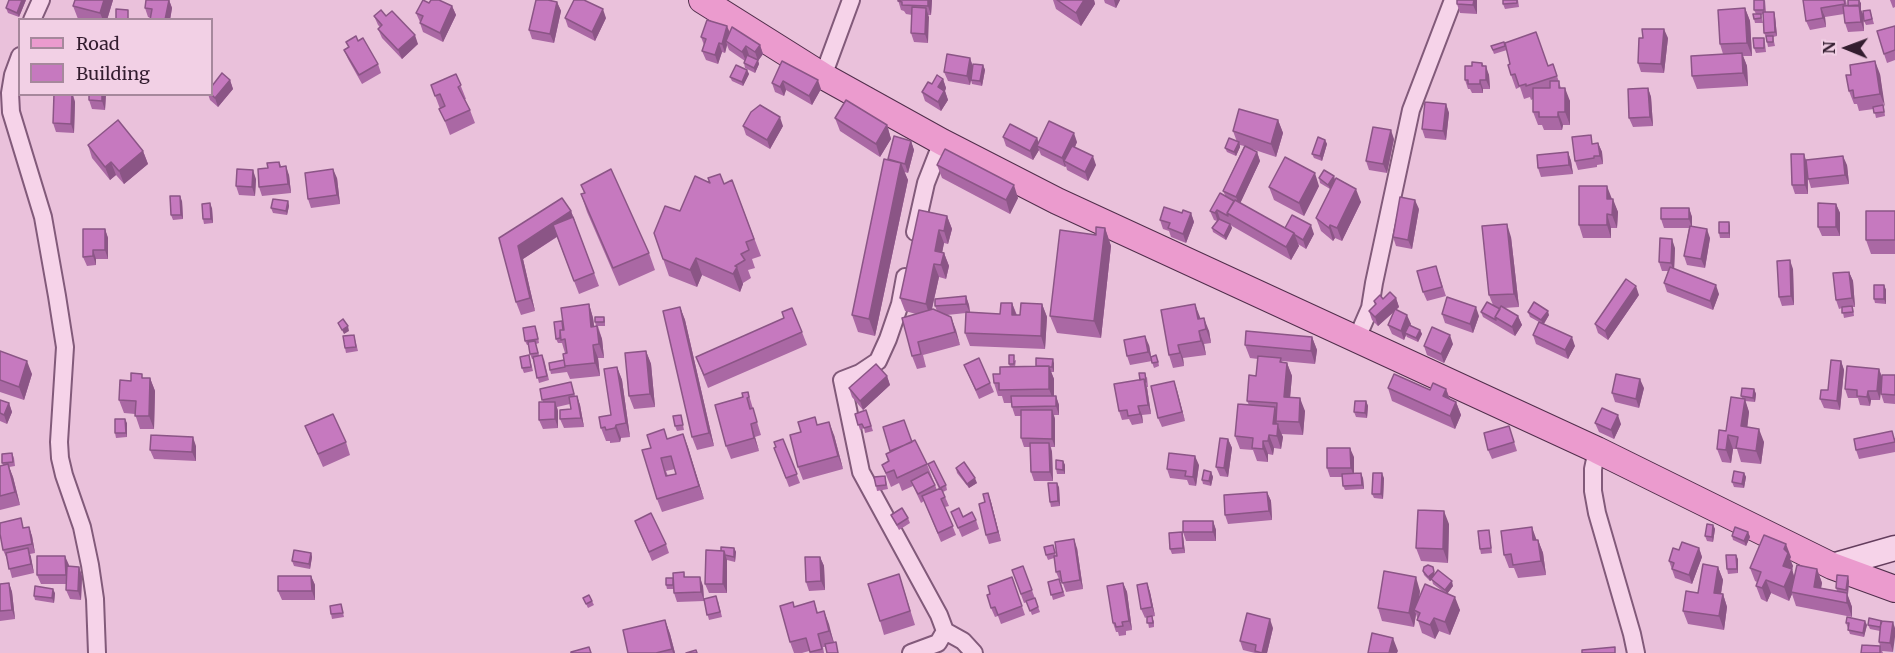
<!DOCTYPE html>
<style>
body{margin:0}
#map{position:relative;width:1895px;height:653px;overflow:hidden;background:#eac1db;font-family:Merriweather,serif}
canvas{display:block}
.legend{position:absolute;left:18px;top:18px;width:195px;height:78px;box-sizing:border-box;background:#f2d0e5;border:2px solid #a6889c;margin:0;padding:8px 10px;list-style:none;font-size:18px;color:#331d2f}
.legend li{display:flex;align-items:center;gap:12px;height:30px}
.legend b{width:30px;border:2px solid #a6889c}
.north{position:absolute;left:1817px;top:18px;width:60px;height:60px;-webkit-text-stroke:4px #f2d0e5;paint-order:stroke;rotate:271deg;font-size:16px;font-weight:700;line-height:24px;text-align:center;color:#331d2f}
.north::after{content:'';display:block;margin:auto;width:21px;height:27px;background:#331d2f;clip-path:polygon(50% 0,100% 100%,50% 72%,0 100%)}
</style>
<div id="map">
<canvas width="1895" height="653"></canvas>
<ul class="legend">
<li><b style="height:8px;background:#eb9bce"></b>Road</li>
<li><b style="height:16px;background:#c679bf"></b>Building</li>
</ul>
<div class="north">N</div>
</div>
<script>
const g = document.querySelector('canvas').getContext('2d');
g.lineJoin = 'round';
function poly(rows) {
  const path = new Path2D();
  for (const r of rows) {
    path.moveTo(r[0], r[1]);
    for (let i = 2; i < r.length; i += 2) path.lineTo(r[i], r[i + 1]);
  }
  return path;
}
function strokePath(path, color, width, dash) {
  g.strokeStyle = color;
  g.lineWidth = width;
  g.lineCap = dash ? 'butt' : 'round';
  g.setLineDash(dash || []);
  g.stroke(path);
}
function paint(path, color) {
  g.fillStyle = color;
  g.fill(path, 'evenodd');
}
const minor = poly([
 [32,20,41,0],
 [20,56,13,75,10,93,11,112,43,217,57,296,65,347,59,442,60,458,64,475,82,527,90,565,95,599,97,653],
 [823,76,851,0],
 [915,232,926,183,942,142],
 [905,277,900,304,888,339,878,361,860,373,842,380,861,472,939,615,945,631,938,643,911,653],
 [1357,338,1370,308,1374,283,1411,110,1453,0],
 [1597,450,1593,469,1593,491,1597,513,1632,634,1636,653],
 [945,631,963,641,974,653]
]);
const secondary = poly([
 [1832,566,1895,548]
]);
const primary = poly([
 [702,0,823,76,942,142,1057,201,1597,450,1832,566,1895,589]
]);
const wall = poly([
 [26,0,19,17,8,13,6,8],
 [113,0,107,20,78,19,73,6],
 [169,0,172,8,170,20,150,20,151,18,148,17,145,8],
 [898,0,932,0,931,15,928,15,928,43,914,42,911,33,912,15,906,14,904,11,901,10],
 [1053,0,1094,0,1095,4,1081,26,1056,9],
 [1104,0,1120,0,1116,8,1105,3],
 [1477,0,1477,14,1460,13,1457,4],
 [1518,0,1519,7,1505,9,1503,4],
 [1765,0,1766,12,1774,12,1775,16,1777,36,1773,37,1775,46,1768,47,1766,37,1764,33,1763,14,1761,15,1763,23,1755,23,1754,19,1756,14,1754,10],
 [1803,0,1846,0,1847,6,1861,3,1861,10,1863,14,1864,31,1848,32,1845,23,1844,14,1825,17,1826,27,1810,30,1806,21],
 [1890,0,1895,0,1895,7,1893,8],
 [557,2,561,11,554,43,532,39,529,30],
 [429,3,452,6,456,15,443,42,423,32,420,23,420,22,416,13],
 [1745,8,1750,21,1752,56,1743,56,1747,66,1748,86,1697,89,1692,76,1723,54,1720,44],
 [1870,10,1874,24,1866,25,1864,21],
 [374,16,386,16,418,44,402,59,382,38,378,29,380,27,378,25],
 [565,18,606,18,595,41,568,27],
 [1895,26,1895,60,1887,63,1884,54],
 [730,33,760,45,763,54,758,61,759,64,755,73,745,68,744,63,745,61,729,50,727,45,725,53,722,52,718,64,706,60,702,51,704,45,701,37],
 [1668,38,1664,73,1641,72,1638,63],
 [1764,38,1765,43,1766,52,1756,53,1754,48],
 [358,41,378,64,381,73,362,84,348,59,344,50,349,47,346,42],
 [1504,42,1506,48,1548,66,1553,64,1561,88,1570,101,1570,125,1563,125,1562,130,1544,130,1542,125,1538,125,1533,112,1533,99,1531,100,1530,97,1524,99,1520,87,1516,89,1511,75,1510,64,1507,50,1494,54,1491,46],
 [970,58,973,67,983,65,985,70,982,86,972,84,971,80,970,85,948,81,944,72],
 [782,61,821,89,812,105,786,90,784,96,775,92,772,83],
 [1482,63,1489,75,1490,89,1483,89,1483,93,1472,93,1470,89,1468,89,1465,80,1472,66],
 [747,70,749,74,743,86,732,81,730,77],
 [456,74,466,99,465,99,470,110,475,123,450,135,431,85],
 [1880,74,1885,116,1876,118,1874,109,1859,111,1857,104,1854,104,1849,91],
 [943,79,946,88,945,91,948,100,941,111,925,101,922,92,932,84],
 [230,80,233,89,218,107,210,100,208,94,212,94],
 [1648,88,1651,97,1653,126,1633,127,1629,118],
 [54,94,73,94,75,102,74,133,56,132,53,123],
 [106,94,105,110,92,109,89,100],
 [1446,104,1449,113,1446,140,1425,138,1422,129],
 [835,118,887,125,891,139,880,157,840,131],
 [1278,120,1283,133,1276,157,1249,148,1257,152,1260,161,1240,203,1285,228,1314,234,1306,249,1298,244,1299,246,1291,260,1232,226,1231,225,1232,228,1226,240,1213,232,1212,228,1217,221,1214,220,1210,211,1225,195,1223,191,1244,146,1240,145,1240,147,1236,156,1227,152,1225,148,1237,142,1233,131],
 [743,126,783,126,770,149,746,135],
 [1003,137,1037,138,1039,143,1077,142,1075,147,1096,165,1088,181,1067,170,1066,166,1065,167,1041,155,1039,150,1033,160,1006,146],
 [1394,139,1387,173,1369,170,1366,161],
 [1325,140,1327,144,1322,161,1314,158,1312,154],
 [911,141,914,150,908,173,904,172,908,180,875,336,858,332,852,315,888,160],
 [1598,143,1602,152,1603,164,1597,165,1597,167,1578,170,1575,161],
 [88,145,143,151,148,164,124,184,116,175,110,180,92,158],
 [1568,152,1571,161,1573,174,1541,177,1538,168],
 [1806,160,1847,165,1849,184,1811,188,1808,178,1808,194,1795,194,1792,185],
 [279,162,281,166,289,175,291,193,262,196,259,187,268,168],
 [937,165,1018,198,1010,214,942,178],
 [1334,176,1335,180,1361,202,1342,241,1335,238,1333,241,1321,231,1316,218,1332,185,1330,189,1320,183,1319,178],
 [337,178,340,204,311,208,308,199],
 [256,179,255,196,239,195,236,186],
 [732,180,761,256,752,259,755,268,748,270,751,278,743,283,743,284,740,292,702,275,697,287,669,276,654,233,680,211,710,183,724,184],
 [581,185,649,253,655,270,619,286,587,212,581,194,584,193],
 [1319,186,1304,216,1274,200,1269,187],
 [1612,199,1618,212,1617,228,1611,228,1611,238,1583,238,1579,225],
 [182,201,183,219,173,220,171,215],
 [288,201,289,206,287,215,273,213,271,208],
 [1836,204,1840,213,1840,236,1822,236,1818,227],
 [212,208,213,223,204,224,203,219],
 [1689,208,1692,217,1692,227,1710,238,1705,268,1687,265,1684,256,1689,228,1664,228,1661,219],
 [1419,209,1412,249,1396,246,1393,237],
 [571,211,599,286,579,294,557,237,523,259,535,311,521,315,516,302,499,238],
 [1895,211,1895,254,1871,254,1866,240],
 [1182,213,1191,213,1194,222,1186,243,1171,237,1169,231,1163,229,1160,220],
 [947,216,952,229,948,244,944,243,942,252,944,253,949,266,946,279,939,277,932,309,937,311,935,306,966,296,969,305,970,312,1000,314,1012,303,1017,315,1020,315,1042,304,1047,317,1045,349,970,346,965,333,966,313,947,315,951,317,960,345,923,355,926,367,917,369,912,356,916,314,905,311,900,298],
 [1730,226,1730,238,1720,238,1719,233],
 [1105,228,1111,246,1101,338,1057,333,1050,316,1096,235],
 [105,229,108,238,108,259,96,259,96,265,87,266,83,257],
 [1511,237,1519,307,1504,308,1518,316,1522,325,1515,336,1483,317,1481,312,1493,305,1489,295],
 [1675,248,1674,269,1719,294,1713,310,1667,292,1664,283,1668,271,1662,271,1659,262],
 [1436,266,1446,296,1427,301,1423,292],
 [1793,269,1794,305,1782,306,1779,297],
 [1849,272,1853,281,1855,307,1853,307,1854,316,1844,318,1842,308,1839,309,1836,300],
 [1884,285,1886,290,1886,304,1875,303,1874,299],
 [1639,295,1608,340,1598,333,1595,324],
 [1396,298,1399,307,1396,310,1411,324,1410,325,1420,330,1422,334,1418,342,1407,337,1406,335,1404,340,1392,334,1388,325,1395,311,1378,326,1372,320,1369,311,1375,305,1374,301,1383,299],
 [589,304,593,318,594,326,596,326,595,322,604,317,605,321,605,326,598,326,602,339,604,358,598,358,600,376,570,379,567,372,551,374,550,370,564,360,567,353,565,353,562,343,558,343,556,339,562,321],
 [680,307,685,320,714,446,697,450,692,437],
 [1528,312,1549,315,1544,324,1575,346,1568,359,1536,344,1533,335,1539,322,1530,317],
 [1442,314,1479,316,1473,333,1445,323],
 [1200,319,1209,331,1211,343,1204,344,1206,355,1183,358,1184,366,1173,368,1169,355],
 [537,331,539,343,536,344,539,355,544,359,549,380,539,383,533,359,532,359,530,354,529,345,527,345,525,341],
 [802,332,807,345,708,388,696,357],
 [354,335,358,351,346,353,345,348],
 [1312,337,1317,350,1315,364,1282,361,1283,363,1287,363,1292,376,1290,397,1305,411,1303,435,1281,434,1283,437,1281,449,1274,448,1273,455,1268,454,1268,462,1257,461,1253,450,1240,449,1235,436,1249,405,1247,401,1256,376,1258,359,1250,358,1245,345],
 [1453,344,1444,363,1427,355,1424,346],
 [1149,345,1151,357,1158,360,1159,366,1154,368,1151,359,1152,361,1130,365,1127,356],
 [0,351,32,374,24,400,0,392],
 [646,351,651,364,655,407,634,409,629,396],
 [529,355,533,371,524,373,522,368],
 [1016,360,1015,367,1036,366,1054,363,1054,372,1051,372,1054,379,1054,396,1056,396,1059,405,1059,415,1054,415,1055,419,1055,447,1051,447,1052,452,1053,481,1034,481,1031,472,1030,447,1024,447,1021,438,1021,416,1015,416,1012,407,1012,403,1004,403,1002,396,998,396,994,383,1000,374,1010,367,1009,364],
 [1841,361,1844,370,1840,410,1824,408,1820,399,1828,390],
 [964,365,990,383,994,392,979,399],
 [617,367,622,380,630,437,621,438,620,442,610,443,610,441,606,441,601,428,611,415],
 [1879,369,1882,377,1895,375,1895,404,1884,403,1881,394,1881,382,1880,400,1871,400,1870,406,1860,405,1858,398,1848,398,1845,389],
 [887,376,890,385,863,410,852,397,849,388],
 [1147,377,1148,387,1147,387,1151,414,1142,415,1143,423,1132,425,1129,419,1122,420,1119,411,1140,380],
 [143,378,150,378,155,391,154,429,140,429,135,414,124,413,119,400,131,381],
 [1174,381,1185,421,1162,427,1158,418],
 [571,382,575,396,577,396,580,405,584,427,564,428,560,419,571,409,570,404,557,407,558,411,558,428,543,429,539,420,543,402,540,389],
 [1388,388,1430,390,1446,389,1450,399,1456,402,1461,415,1455,429,1392,401],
 [1644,388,1639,408,1615,402,1612,393],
 [1754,389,1756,394,1755,402,1745,401,1749,412,1747,427,1764,442,1761,464,1741,462,1737,449,1733,449,1731,463,1722,462,1717,449,1742,398,1741,396],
 [748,392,761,435,755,437,759,451,731,459,726,446,743,397],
 [0,400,9,403,12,412,7,424,0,421],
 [1366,401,1368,406,1367,418,1356,417,1354,412],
 [866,410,873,431,865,433,864,428,860,430,855,414],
 [681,415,684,430,677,431,675,426],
 [127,423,127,437,116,438,115,433],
 [1595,423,1621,424,1614,439,1599,432],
 [818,425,834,435,843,469,803,480,798,467,801,432],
 [305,426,346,442,350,455,323,467],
 [1509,426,1517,451,1492,459,1488,450],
 [883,427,912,442,927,464,937,490,939,489,928,464,946,485,947,490,943,492,949,506,945,507,956,535,941,542,924,501,921,503,913,486,902,491,899,483,891,487,882,465,888,462,886,454,891,452],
 [683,434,704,499,662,512,657,499,651,448,668,439],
 [675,469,676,474,668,476,666,471],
 [1895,438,1895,452,1859,459,1856,450],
 [783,439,800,483,789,487,774,448,776,447],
 [1228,439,1232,448,1228,477,1220,476,1216,467],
 [196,446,196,461,154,459,150,450],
 [12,453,14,458,15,466,9,467,13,477,20,505,0,510,0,466,3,465,2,463],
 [1354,457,1354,474,1363,478,1364,489,1345,490,1343,486,1342,477,1330,477,1327,468],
 [1063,461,1065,465,1065,474,1057,474,1056,469],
 [1199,465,1196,486,1189,485,1187,480,1170,478,1167,469],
 [956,468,977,483,969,488,957,473],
 [1211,472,1213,477,1211,486,1203,484,1202,480],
 [1744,473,1746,477,1744,488,1734,487,1732,482],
 [885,476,888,489,877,491,876,486],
 [1384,478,1383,499,1374,498,1372,494],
 [1059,487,1060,506,1051,507,1050,502],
 [1267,492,1271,501,1272,520,1228,524,1225,515],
 [988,493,991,502,1001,541,989,544,986,535,985,502],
 [951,512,976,520,979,529,962,537],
 [891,515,908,518,910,523,899,530],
 [635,521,666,544,669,553,652,561],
 [1213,521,1216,530,1216,541,1186,541,1183,532],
 [1449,524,1448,563,1421,561,1416,548],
 [1713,525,1715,529,1713,542,1707,541,1705,536],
 [25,527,29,527,32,536,35,553,30,554,34,573,12,578,7,559,3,550],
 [1182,532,1183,536,1185,553,1172,554,1170,549],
 [1748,532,1750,537,1746,546,1733,540,1732,536],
 [1490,535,1492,553,1481,554,1480,549],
 [1536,540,1538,540,1543,553,1546,575,1518,578,1514,568,1509,568,1504,555],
 [1053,545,1056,556,1077,548,1083,589,1066,592,1062,581,1060,581,1065,596,1053,600,1048,582,1059,579,1056,572,1054,558,1048,560,1046,555],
 [734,548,736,552,735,562,727,560,727,593,709,593,705,584,721,551],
 [1699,548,1702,557,1692,584,1675,578,1669,561,1679,550],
 [311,553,312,557,310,569,294,566,292,561],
 [820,557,824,566,825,590,809,591,806,582],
 [1791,557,1790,559,1793,566,1792,569,1794,577,1817,569,1822,583,1821,588,1837,591,1836,588,1849,581,1848,594,1847,594,1852,607,1852,617,1796,606,1792,594,1789,601,1771,593,1767,602,1761,599,1756,586,1757,582,1755,581,1750,568],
 [1738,559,1738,573,1728,574,1727,569],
 [69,565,69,567,79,567,82,576,81,600,70,599,66,590,67,584,41,584,37,575],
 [1023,566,1040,612,1032,615,1027,602,1024,603,1012,570],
 [1718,567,1723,580,1721,594,1723,594,1727,607,1724,630,1688,624,1683,611,1698,593],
 [1423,571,1435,574,1453,586,1447,594,1460,610,1450,635,1439,631,1435,639,1422,633,1416,614,1414,627,1382,621,1378,608,1420,591,1419,598,1445,593,1433,584,1432,580,1430,581,1424,575],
 [684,572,685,577,703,586,704,599,718,601,722,617,709,620,704,601,677,602,674,593,674,589,667,589,666,585,673,578],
 [899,574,915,625,884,635,880,621],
 [311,576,315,585,315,600,282,600,278,591],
 [1012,577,1025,615,1001,624,998,616,995,617,991,608,990,594],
 [9,583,12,592,15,619,0,621,0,584],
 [1123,583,1127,592,1132,630,1126,631,1126,635,1119,636,1118,632,1116,632,1113,623],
 [1147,583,1150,592,1155,616,1151,617,1154,621,1154,627,1149,628,1147,617,1145,618,1141,609],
 [55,593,54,603,35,600,34,596],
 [583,598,592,601,594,605,588,608],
 [814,601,818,613,824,611,834,642,837,647,823,647,824,653,810,653,809,651,802,653,794,653,790,642,795,607],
 [341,604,344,617,332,619,331,614],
 [665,620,670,634,675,653,628,653],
 [1881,621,1893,622,1893,652,1882,651,1883,653,1861,653,1880,646,1879,642,1880,631,1870,629,1868,625],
 [1846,623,1867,625,1864,637,1850,634],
 [1273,628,1267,653,1255,653,1243,650,1240,641]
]);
const shadedWall = poly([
 [22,0,26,0,19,17,17,13],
 [104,0,113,0,107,20,103,20,100,13],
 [169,0,172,8,170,20,165,20],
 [928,0,932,0,931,15,928,6],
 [1084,0,1094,0,1095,4,1081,26,1076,13],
 [1114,0,1120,0,1116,8],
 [1474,0,1477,0,1477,14,1473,5],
 [1859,0,1861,3,1861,10,1863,14,1864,31,1861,22],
 [557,2,561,11,554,43,550,34],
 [452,6,456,15,443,42,440,33],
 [926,8,929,17,928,43,925,34],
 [1745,8,1750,21,1752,56,1747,43],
 [1821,8,1825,17,1826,27,1823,18],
 [603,9,606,18,595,41,592,32],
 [1774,12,1775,16,1777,36,1775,32],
 [727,26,731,35,726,41,727,45,725,53,722,44],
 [1664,29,1668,38,1664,73,1661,64],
 [415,35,418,44,402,59,398,50],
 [719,43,722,52,718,64,715,55],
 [760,45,763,54,758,61,755,52],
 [746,46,749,55,746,61,742,52],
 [1742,53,1747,66,1748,86,1743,73],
 [970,58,973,67,970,85,967,76],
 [758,60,759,64,755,73,754,68],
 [1875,61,1880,74,1885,107,1880,94],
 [983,65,985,70,982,86,980,81],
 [1486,66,1489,75,1490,89,1486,80],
 [747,70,749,74,743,86,742,82],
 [943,79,946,88,945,91,948,100,941,111,938,102,938,87],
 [230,80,233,89,218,107,215,98],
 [818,80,821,89,812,105,809,96],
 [1480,80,1483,89,1483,93,1480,84],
 [783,81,786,90,784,96,780,87],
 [1565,88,1570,101,1570,125,1565,112],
 [1648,88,1651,97,1653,126,1650,117],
 [72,94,75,102,74,133,71,124],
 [102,94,106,94,105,110,102,101],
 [1446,104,1449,113,1446,140,1443,131],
 [1558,112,1563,125,1562,130,1558,117],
 [780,117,783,126,770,149,767,140],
 [1278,120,1283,133,1276,157,1271,144],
 [887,125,891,139,880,157,876,144],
 [1391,130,1394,139,1387,173,1383,164],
 [1074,133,1077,142,1068,163,1064,161,1066,166,1065,167,1062,158],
 [1037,138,1040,147,1037,146,1039,150,1033,160,1030,151],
 [1325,140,1327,144,1322,161,1320,156],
 [911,141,914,150,908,173,905,164],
 [1239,142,1240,147,1236,156,1234,152],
 [1598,143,1602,152,1603,164,1600,156],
 [143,151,148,164,124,184,119,171],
 [1257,152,1260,161,1239,206,1236,197],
 [1568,152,1571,161,1573,174,1569,165],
 [1804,154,1807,163,1808,194,1805,185],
 [1093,156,1096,165,1088,181,1085,172],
 [1843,156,1847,165,1849,184,1845,175],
 [111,162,116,175,110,180,105,167],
 [901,163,908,180,875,336,869,319],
 [286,166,289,175,291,193,288,184],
 [333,169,337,178,340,204,337,195],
 [253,170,256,179,255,196,252,187],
 [1315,173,1319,186,1304,216,1299,203],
 [1334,176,1335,181,1330,189,1328,185],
 [1014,185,1018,198,1010,214,1006,200],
 [1607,186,1612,199,1607,199],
 [1356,189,1361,202,1342,241,1337,228],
 [180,196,182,201,183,219,181,215],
 [1613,199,1618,212,1617,228,1612,215],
 [1415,200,1419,209,1412,249,1408,240],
 [288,201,289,206,287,215,286,211],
 [210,203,212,208,213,223,211,219],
 [1836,204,1840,213,1840,236,1836,227],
 [1689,208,1692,217,1692,228,1689,219],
 [1217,210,1220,219,1218,222,1215,213],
 [571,211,576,224,523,259,535,311,530,298,518,246],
 [1191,213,1194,222,1186,243,1183,234],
 [1607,214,1611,228,1611,238,1607,225],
 [947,216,952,229,948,244,944,231],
 [1729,222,1730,226,1730,238,1729,233],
 [1230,224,1232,228,1226,240,1224,236],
 [1507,224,1511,237,1519,307,1514,294],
 [1311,225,1314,234,1306,249,1303,240],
 [1330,225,1335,238,1333,241,1329,228],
 [1105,228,1111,246,1101,338,1094,321],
 [105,229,108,238,108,259,105,250],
 [1707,229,1710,238,1705,268,1701,259],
 [939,230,944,243,940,264,935,251],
 [1294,233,1299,246,1291,260,1286,247],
 [1672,239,1675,248,1674,272,1671,263],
 [93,250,96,259,96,265,93,256],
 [944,253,949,266,946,279,941,265],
 [696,258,702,275,697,287,690,270],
 [1790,260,1793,269,1794,305,1791,296],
 [934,264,939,277,930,317,926,304],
 [737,267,743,284,740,292,733,274],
 [1849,272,1853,281,1855,307,1852,298],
 [1716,285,1719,294,1713,310,1710,301],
 [1884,285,1886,290,1886,304,1884,299],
 [1636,286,1639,295,1608,340,1605,331],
 [966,296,969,305,970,313,966,304],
 [1396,298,1399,307,1378,326,1375,317],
 [1012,303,1017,317,1012,315],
 [589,304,593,318,596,340,591,327],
 [1042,304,1047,317,1045,349,1041,336],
 [1195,304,1200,317,1203,332,1198,319],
 [680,307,685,320,714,446,709,433],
 [1476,307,1479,316,1473,333,1470,324],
 [1548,311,1549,315,1543,325,1541,320],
 [1407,315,1411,324,1407,333,1405,333,1406,335,1404,340,1401,331],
 [1518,316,1522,325,1515,336,1512,327],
 [951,317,956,330,960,345,955,332],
 [1204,318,1209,331,1211,343,1206,329],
 [348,326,349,331,344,334,342,330],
 [597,326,602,339,604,358,599,344],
 [1420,330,1422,334,1418,342,1416,338],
 [1199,331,1204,344,1206,355,1201,341],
 [1450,335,1453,344,1444,363,1441,354],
 [1145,336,1149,345,1152,361,1148,352],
 [1312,337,1317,350,1315,364,1311,351],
 [1572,337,1575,346,1568,359,1565,350],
 [593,345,598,358,600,376,595,363],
 [1178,345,1183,358,1184,366,1180,353],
 [646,351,651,364,655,407,650,394],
 [1053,359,1054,363,1054,372,1052,367],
 [27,361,32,374,24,400,19,387],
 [1841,361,1844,370,1840,410,1837,401],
 [1287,363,1292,376,1289,410,1284,397],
 [1049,366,1054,379,1054,402,1049,389],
 [617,367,622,380,630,437,626,423],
 [1879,369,1882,378,1880,400,1877,391],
 [887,376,890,385,863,410,860,401],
 [150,378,155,391,154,429,149,416],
 [1144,379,1147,388,1151,414,1148,405],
 [1640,379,1644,388,1639,408,1636,399],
 [1174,381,1177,390,1185,421,1182,412],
 [1446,389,1451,403,1443,396],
 [1754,389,1756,394,1755,402,1753,398],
 [1868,391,1871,400,1870,406,1867,397],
 [577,396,580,405,584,427,581,418],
 [1056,396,1059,405,1059,415,1056,406],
 [1300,398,1305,411,1303,435,1299,422],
 [1745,399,1749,412,1746,439,1741,426],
 [1366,401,1368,406,1367,418,1365,413],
 [555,402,558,411,558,428,555,419],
 [1456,402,1461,415,1455,429,1450,416],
 [9,403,12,412,7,424,4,415],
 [1138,406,1142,415,1143,423,1140,414],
 [1275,407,1279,420,1276,421,1283,437,1281,449,1273,424],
 [1052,410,1055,419,1055,447,1052,439],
 [1618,415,1621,424,1614,439,1611,430],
 [125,419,127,423,127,437,126,433],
 [829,422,834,435,843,469,838,456],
 [751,424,755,437,759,451,754,438],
 [616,425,621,438,620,442,615,428],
 [1759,429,1764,442,1761,464,1756,451],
 [683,434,688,447,704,499,699,486],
 [1269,435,1274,448,1273,455,1268,441],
 [1728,435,1733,449,1731,463,1726,450],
 [193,437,196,446,196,461,192,452],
 [1228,439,1232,448,1228,477,1224,468],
 [1263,441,1268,454,1268,462,1263,449],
 [1049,443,1052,452,1053,481,1050,472],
 [1350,448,1354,457,1354,477,1351,468],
 [1195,456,1199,465,1196,486,1193,477],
 [1063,461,1065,465,1065,474,1063,470],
 [8,464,13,477,20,505,15,492],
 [1211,472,1213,477,1211,486,1209,481],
 [1361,473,1363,478,1364,489,1362,485],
 [1382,473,1384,478,1383,499,1381,494],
 [1744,473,1746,477,1744,488,1742,484],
 [975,478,977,483,969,488,967,484],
 [1057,483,1059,487,1060,506,1058,501],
 [1267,492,1271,501,1272,520,1269,511],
 [988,493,991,502,1001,541,998,532],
 [1444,511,1449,524,1448,563,1443,549],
 [1213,521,1216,530,1216,541,1213,532],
 [1713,525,1715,529,1713,542,1712,537],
 [29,527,32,536,35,553,32,544],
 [1532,527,1537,541,1533,540],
 [1182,532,1183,536,1185,553,1183,548],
 [1748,532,1750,537,1746,546,1744,541],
 [1074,539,1077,548,1083,589,1080,580],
 [1538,540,1543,553,1546,575,1541,561],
 [1786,544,1791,557,1790,559,1793,566,1792,569,1796,583,1791,592,1792,594,1789,601,1784,587,1783,566,1784,549],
 [28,548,31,557,34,573,31,564],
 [734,548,736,552,735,562,734,557],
 [1699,548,1702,557,1692,584,1689,575],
 [724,551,727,560,727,593,723,584],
 [311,553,312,557,310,569,309,564],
 [1736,555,1738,559,1738,573,1737,569],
 [65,556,69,565,69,584,66,575],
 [820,557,824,566,825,590,821,581],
 [79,567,82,576,81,600,78,591],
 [1433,567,1435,576,1430,581,1428,577],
 [1718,567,1723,580,1719,606,1714,593],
 [1817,569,1822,583,1819,598,1814,587],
 [311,576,315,585,315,600,312,591],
 [1848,576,1849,581,1848,594,1846,590],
 [700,577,703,586,704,601,701,592],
 [1416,577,1420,591,1417,611,1414,610,1416,614,1414,627,1409,613],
 [1766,580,1771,593,1767,602,1762,588],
 [1452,581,1453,586,1447,594,1445,590],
 [9,583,12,592,15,619,12,610],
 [1123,583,1127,592,1132,630,1129,621],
 [1147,583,1150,592,1155,616,1152,607],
 [53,589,55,593,54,603,52,598],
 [1847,593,1852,607,1852,617,1847,603],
 [1723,594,1727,607,1724,630,1719,616],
 [1455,597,1460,610,1450,635,1445,622],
 [824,611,829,624,834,644,829,631],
 [1434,618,1439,631,1435,639,1430,625],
 [1270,619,1273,628,1267,653,1262,653],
 [665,620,670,634,675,653,673,653,672,649],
 [1865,621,1867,625,1864,637,1863,633],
 [1893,622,1895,628,1895,637,1893,652,1890,643],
 [1393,638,1398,651,1397,653,1389,653]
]);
const building = poly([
 [9,0,22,0,17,13,6,8,9,0],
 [75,0,104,0,100,13,73,6,75,0],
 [146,0,169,0,165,20,150,20,152,9,145,8,146,0],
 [423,0,429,3,431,0,439,0,452,6,440,33,420,23,423,16,416,13,423,0],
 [536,0,548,0,557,2,550,34,529,30,536,0],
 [574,0,584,0,603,9,592,32,565,18,574,0],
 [898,0,928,0,928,6,902,5,902,2,898,1,898,0],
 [1057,0,1084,0,1076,13,1057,0],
 [1457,0,1474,0,1473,5,1457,4,1457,0],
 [1503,0,1517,0,1517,3,1503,4,1503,0],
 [1754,0,1764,0,1764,10,1754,10,1754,0],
 [1803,0,1844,0,1845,4,1821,8,1823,18,1806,21,1803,0],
 [1848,0,1859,0,1859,6,1848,6,1848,0],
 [1859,5,1861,22,1845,23,1843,6,1859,5],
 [912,7,926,8,925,34,911,33,912,7],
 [1745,8,1747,43,1720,44,1718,10,1745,8],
 [116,9,128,10,128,20,116,20,116,9],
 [381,10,386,16,392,11,415,35,398,50,378,29,382,25,374,16,381,10],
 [1870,10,1872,19,1864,21,1863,11,1870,10],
 [1763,12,1774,12,1775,32,1764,33,1763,12],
 [1753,14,1761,14,1761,18,1754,19,1753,14],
 [707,20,727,26,722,44,719,43,715,55,702,51,706,39,701,37,707,20],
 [1895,26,1895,50,1884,54,1877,31,1895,26],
 [732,27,760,45,755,52,746,46,742,52,726,41,732,27],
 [1642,29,1664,29,1661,64,1638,63,1639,38,1643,38,1642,29],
 [1536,32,1548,66,1553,64,1557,76,1526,86,1526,84,1519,86,1515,74,1511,75,1508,65,1510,64,1505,43,1536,32],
 [356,36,358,41,363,38,378,64,359,75,344,50,349,47,346,42,356,36],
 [1766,36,1773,36,1773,42,1767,42,1766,36],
 [1753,38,1764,38,1764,48,1754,48,1753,38],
 [1504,42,1505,46,1493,50,1491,46,1504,42],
 [1742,53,1743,73,1692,76,1691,56,1742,53],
 [947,54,970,58,967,76,944,72,947,54],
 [747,55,758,60,754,68,744,63,747,55],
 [782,61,818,80,809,96,783,81,780,87,772,83,782,61],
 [1875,61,1880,94,1854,98,1853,90,1849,91,1846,75,1851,75,1850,65,1875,61],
 [1472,62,1482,63,1482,66,1486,66,1486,80,1480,80,1480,84,1468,84,1468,80,1465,80,1465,66,1472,66,1472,62],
 [973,64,983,65,980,81,971,80,973,64],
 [736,65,747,70,742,82,730,77,736,65],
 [222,73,230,80,215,98,211,94,212,86,222,73],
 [456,74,461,85,458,87,470,110,445,121,439,109,445,106,440,94,435,96,431,85,456,74],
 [937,75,943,79,938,87,944,91,938,102,922,92,928,82,932,84,937,75],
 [1550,81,1559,81,1559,88,1565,88,1565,112,1558,112,1558,117,1539,117,1539,112,1533,112,1533,88,1550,88,1550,81],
 [1648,88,1650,117,1629,118,1628,89,1648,88],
 [54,94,72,94,71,124,53,123,54,94],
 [89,94,102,94,102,101,89,100,89,94],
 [846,100,887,125,876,144,835,118,846,100],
 [1425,102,1446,104,1443,131,1422,129,1425,102],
 [760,105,780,117,767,140,743,126,751,112,760,105],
 [1883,105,1884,112,1874,113,1873,107,1883,105],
 [1239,109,1278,120,1271,144,1233,131,1239,109],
 [118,120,143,151,119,171,111,162,105,167,88,145,118,120],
 [1049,121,1074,133,1062,158,1037,146,1049,121],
 [1010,124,1037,138,1030,151,1003,137,1010,124],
 [1373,127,1391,130,1383,164,1366,161,1373,127],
 [1591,135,1592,144,1598,143,1600,156,1594,156,1594,158,1575,161,1572,137,1591,135],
 [894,136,911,141,905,164,888,159,894,136],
 [1318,137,1325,140,1320,156,1312,154,1318,137],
 [1229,138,1239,142,1234,152,1225,148,1229,138],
 [1072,146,1093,156,1085,172,1064,161,1072,146],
 [1245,146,1257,152,1236,197,1223,191,1245,146],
 [945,149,1014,185,1006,200,937,165,945,149],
 [1568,152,1569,165,1538,168,1537,155,1568,152],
 [1791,154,1804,154,1805,185,1792,185,1791,154],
 [1843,156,1845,175,1808,179,1806,160,1843,156],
 [1285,157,1315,173,1299,203,1269,187,1285,157],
 [884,159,901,163,869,319,852,315,884,159],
 [279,162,280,167,286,166,288,184,259,187,258,169,268,168,267,163,279,162],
 [237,169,253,170,252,187,236,186,237,169],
 [333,169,337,195,308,199,305,173,333,169],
 [611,169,649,253,613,268,581,194,585,193,581,185,611,169],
 [1324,170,1334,176,1328,185,1319,178,1324,170],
 [720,174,724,184,732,180,754,239,746,242,749,250,741,254,745,260,735,266,737,267,733,274,696,258,690,270,663,259,654,233,665,206,680,211,695,176,710,183,708,178,720,174],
 [1336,178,1356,189,1337,228,1330,225,1329,228,1316,218,1336,178],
 [1579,186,1607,186,1607,199,1613,199,1612,215,1607,214,1607,225,1579,225,1579,186],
 [1220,193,1234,201,1227,213,1228,216,1217,210,1215,213,1210,211,1220,193],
 [170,196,180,196,181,215,171,215,170,196],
 [1400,197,1415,200,1408,240,1393,237,1400,197],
 [562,198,571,211,518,246,530,298,516,302,499,238,562,198],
 [273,199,288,201,286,211,271,208,273,199],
 [1235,200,1294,233,1286,247,1227,213,1235,200],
 [210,203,211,219,203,219,202,204,210,203],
 [1818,203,1836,204,1836,227,1818,227,1818,203],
 [1164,207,1182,213,1183,210,1191,213,1183,234,1168,228,1170,223,1160,220,1164,207],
 [1661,208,1689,208,1689,219,1661,219,1661,208],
 [919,210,947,216,944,231,939,230,935,251,944,253,941,265,934,264,926,304,900,298,919,210],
 [1866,211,1895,211,1895,240,1866,240,1866,211],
 [1292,215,1311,225,1303,240,1295,235,1294,233,1285,228,1292,215],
 [573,217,594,273,574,281,553,225,573,217],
 [1219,219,1230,224,1224,236,1212,228,1219,219],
 [1719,222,1729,222,1729,233,1719,233,1719,222],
 [1507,224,1514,294,1489,295,1482,226,1507,224],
 [1690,226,1707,229,1701,259,1684,256,1690,226],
 [1096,227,1105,228,1094,321,1050,316,1060,230,1096,235,1096,227],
 [83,229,105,229,105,250,93,250,93,256,83,257,83,229],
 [1660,238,1672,239,1671,263,1659,262,1660,238],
 [1790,260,1791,296,1779,297,1777,261,1790,260],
 [1436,266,1442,287,1423,292,1417,271,1436,266],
 [1670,267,1716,285,1710,301,1664,283,1670,267],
 [1849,272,1852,298,1836,300,1833,273,1849,272],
 [1626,279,1636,286,1605,331,1595,324,1626,279],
 [1874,285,1884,285,1884,299,1874,299,1874,285],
 [1390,292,1396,298,1375,317,1369,311,1376,304,1374,301,1380,295,1383,299,1390,292],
 [966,296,966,304,935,306,935,299,966,296],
 [1447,297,1476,307,1470,324,1442,314,1447,297],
 [1487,302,1500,309,1495,317,1496,320,1481,312,1487,302],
 [1534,302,1548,311,1541,320,1528,312,1534,302],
 [1001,303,1012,303,1012,315,1020,315,1021,303,1042,304,1041,336,965,333,966,312,1000,314,1001,303],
 [589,304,591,327,597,326,599,344,593,345,595,363,565,366,563,354,567,353,565,339,561,340,560,330,564,330,561,308,589,304],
 [1195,304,1198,319,1204,318,1206,329,1199,331,1201,341,1178,345,1180,353,1169,355,1161,310,1195,304],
 [1501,306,1518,316,1512,327,1495,317,1501,306],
 [1852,306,1853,312,1842,313,1842,307,1852,306],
 [680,307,709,433,692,437,663,311,680,307],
 [792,308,802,332,704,375,696,357,784,318,782,312,792,308],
 [933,309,951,317,955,332,918,342,921,354,912,356,902,318,933,309],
 [1395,309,1407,315,1401,331,1388,325,1395,309],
 [595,317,604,317,604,322,595,322,595,317],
 [343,319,348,326,342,330,338,323,343,319],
 [562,321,563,330,560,330,560,338,556,339,554,322,562,321],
 [1539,322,1572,337,1565,350,1533,335,1539,322],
 [1409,325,1420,330,1416,338,1405,333,1409,325],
 [535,326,538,339,525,341,523,328,535,326],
 [1432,327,1450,335,1441,354,1424,346,1432,327],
 [1246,331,1312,337,1311,351,1245,345,1246,331],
 [354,335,356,347,345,348,343,336,354,335],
 [1145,336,1148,352,1127,356,1124,340,1145,336],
 [535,341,538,353,530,354,528,342,535,341],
 [0,351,27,361,19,387,0,380,0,351],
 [646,351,650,394,629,396,625,353,646,351],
 [529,355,531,367,522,368,520,357,529,355],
 [542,355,547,376,537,378,533,357,542,355],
 [1009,355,1014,355,1014,364,1009,364,1009,355],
 [1156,355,1158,362,1152,363,1151,357,1156,355],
 [1258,356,1281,358,1280,362,1287,363,1284,397,1300,398,1299,422,1276,421,1277,403,1247,401,1249,375,1256,376,1258,356],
 [979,358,990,383,976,390,964,365,979,358],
 [1036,358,1053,359,1052,367,1049,367,1049,366,1036,366,1036,358],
 [564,360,565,367,550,370,549,363,564,360],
 [1831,360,1841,361,1837,401,1820,399,1821,390,1828,390,1831,360],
 [876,364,887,376,860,401,849,388,876,364],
 [1049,366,1049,389,999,390,999,383,994,383,993,374,1000,374,1000,367,1049,366],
 [1847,366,1879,369,1877,391,1868,391,1867,397,1857,396,1857,390,1845,389,1847,366],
 [617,367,626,423,616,425,615,428,606,430,605,427,601,428,599,417,611,415,604,369,617,367],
 [131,373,142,374,142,378,150,378,149,416,135,416,136,401,119,400,120,380,131,381,131,373],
 [1139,373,1145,373,1146,382,1145,382,1144,379,1140,380,1139,373],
 [1394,374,1430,390,1433,383,1446,389,1443,396,1456,402,1450,416,1388,388,1394,374],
 [1616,374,1640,379,1636,399,1612,393,1616,374],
 [1882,375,1895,375,1895,395,1881,394,1882,375],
 [1144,379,1148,405,1138,406,1140,414,1128,416,1127,410,1119,411,1114,384,1144,379],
 [1174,381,1182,412,1158,418,1151,386,1174,381],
 [571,382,574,394,542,400,540,389,571,382],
 [1742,388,1754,389,1753,398,1741,396,1742,388],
 [748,392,749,397,747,398,750,409,753,408,757,422,751,424,754,438,726,446,715,405,743,397,742,393,748,392],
 [577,396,581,418,560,419,560,410,571,409,569,397,577,396],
 [1011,396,1056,396,1056,406,1012,407,1011,396],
 [1731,397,1745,399,1741,426,1759,429,1756,451,1736,448,1738,437,1728,435,1726,450,1717,449,1719,430,1726,431,1731,397],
 [0,400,9,403,4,415,0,413,0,400],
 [1355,401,1366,401,1365,413,1354,412,1355,401],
 [539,402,555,402,555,419,539,420,539,402],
 [1238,404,1275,407,1273,424,1278,424,1277,436,1269,435,1268,441,1263,441,1263,449,1252,448,1253,438,1235,436,1238,404],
 [1602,408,1618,415,1611,430,1595,423,1602,408],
 [866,410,871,426,864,428,862,424,858,425,855,414,866,410],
 [1021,410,1052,410,1052,439,1021,438,1021,410],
 [333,414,346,442,318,454,305,426,333,414],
 [681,415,683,425,675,426,673,416,681,415],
 [815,417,817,425,829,422,838,456,798,467,790,435,801,432,798,422,815,417],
 [115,419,125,419,126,433,115,433,115,419],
 [904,420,912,442,890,451,883,427,904,420],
 [1509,426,1514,442,1488,450,1484,433,1509,426],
 [664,429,667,439,683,434,699,486,657,499,642,450,651,448,647,435,664,429],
 [671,456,676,474,666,476,661,458,671,456],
 [1892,431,1895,442,1856,450,1854,439,1892,431],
 [151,435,193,437,192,452,150,450,151,435],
 [1220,438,1228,439,1224,468,1216,467,1220,438],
 [783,439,797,474,786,478,774,448,776,447,774,442,783,439],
 [915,440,927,464,897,478,894,470,886,473,882,465,889,461,886,454,915,440],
 [1030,443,1049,443,1050,472,1031,472,1030,443],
 [1327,448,1350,448,1351,468,1327,468,1327,448],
 [12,453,13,462,2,463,2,454,12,453],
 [1169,453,1195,456,1193,477,1185,476,1186,471,1167,469,1169,453],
 [1056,460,1063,461,1063,470,1056,469,1056,460],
 [934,461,946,485,940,488,928,464,934,461],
 [964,462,975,478,967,484,956,468,964,462],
 [8,464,15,492,0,496,0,466,8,464],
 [1204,470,1211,472,1209,481,1202,480,1204,470],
 [1734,471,1744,473,1742,484,1732,482,1734,471],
 [928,472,935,485,918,494,911,481,928,472],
 [1361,473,1362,485,1343,486,1342,474,1361,473],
 [1373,473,1382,473,1381,494,1372,494,1373,473],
 [885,476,886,485,876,486,874,477,885,476],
 [1048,483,1057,483,1058,501,1050,502,1048,483],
 [941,488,945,497,941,499,953,526,938,533,922,496,941,488],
 [1267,492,1269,511,1225,515,1224,495,1267,492],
 [988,493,998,532,986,535,979,504,985,502,983,494,988,493],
 [902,508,908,518,897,525,891,515,902,508],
 [959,508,963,517,972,512,976,520,958,528,951,512,959,508],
 [1418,510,1444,511,1443,549,1416,548,1418,510],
 [651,513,666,544,649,552,635,521,651,513],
 [21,518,23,528,29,527,32,544,3,550,0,534,0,523,21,518],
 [1183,521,1213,521,1213,532,1183,532,1183,521],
 [1707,524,1713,525,1712,537,1705,536,1707,524],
 [1532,527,1533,540,1538,540,1541,561,1513,565,1511,554,1504,555,1501,531,1532,527],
 [1735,527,1748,532,1744,541,1732,536,1735,527],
 [1489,530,1491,548,1480,549,1478,531,1489,530],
 [1182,532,1183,548,1170,549,1169,533,1182,532],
 [1764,535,1786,544,1784,549,1788,553,1783,566,1792,569,1784,587,1766,580,1762,588,1756,586,1761,572,1750,568,1764,535],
 [1074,539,1080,580,1062,583,1060,571,1056,572,1054,556,1057,556,1055,542,1074,539],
 [1682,542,1699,548,1689,575,1672,569,1674,563,1669,561,1673,548,1679,550,1682,542],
 [1053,545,1055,553,1046,555,1044,547,1053,545],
 [721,547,734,548,734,557,725,555,724,551,721,551,721,547],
 [28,548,31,564,9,569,6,553,28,548],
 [294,550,311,553,309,564,292,561,294,550],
 [706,550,724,551,723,584,705,584,706,550],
 [1726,555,1736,555,1737,569,1727,569,1726,555],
 [37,556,65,556,66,575,37,575,37,556],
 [805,557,820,557,821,581,806,582,805,557],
 [1703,564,1718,567,1714,593,1723,594,1719,616,1683,611,1686,591,1698,593,1703,564],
 [1428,565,1433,567,1434,572,1428,577,1423,571,1424,567,1428,565],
 [1797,565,1817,569,1814,587,1847,593,1847,603,1791,592,1797,565],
 [67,566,79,567,78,591,66,590,67,566],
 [1023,566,1032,590,1021,594,1012,570,1023,566],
 [1438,570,1452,581,1445,590,1431,579,1438,570],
 [1384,571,1416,577,1409,613,1378,608,1384,571],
 [684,572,684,577,700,577,701,592,674,593,673,573,684,572],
 [899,574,910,611,880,621,868,584,899,574],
 [1837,575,1848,576,1846,590,1836,588,1837,575],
 [278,576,311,576,312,591,278,591,278,576],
 [1012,577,1022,606,998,615,995,607,991,608,987,595,990,594,988,586,1012,577],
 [666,578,673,578,673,585,666,585,666,578],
 [1059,579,1063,592,1051,595,1048,582,1059,579],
 [9,583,12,610,0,611,0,584,9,583],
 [1123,583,1129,621,1122,622,1123,626,1116,627,1115,623,1113,623,1107,586,1123,583],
 [1147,583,1152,607,1141,609,1137,585,1147,583],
 [1425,584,1455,597,1445,622,1434,618,1430,625,1417,620,1420,613,1414,610,1425,584],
 [35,586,53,589,52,598,34,596,35,586],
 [589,595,592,601,586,604,583,598,589,595],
 [716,596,720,612,707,615,704,599,716,596],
 [1035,598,1038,607,1030,611,1026,601,1035,598],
 [814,601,817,613,824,611,829,631,818,634,822,649,810,652,806,638,790,642,780,606,793,602,794,607,814,601],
 [341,604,343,613,331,614,330,606,341,604],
 [1247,613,1270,619,1262,653,1255,651,1256,645,1240,641,1247,613],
 [1152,616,1153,623,1147,623,1147,617,1152,616],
 [1847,617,1865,621,1863,633,1848,630,1849,623,1846,623,1847,617],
 [1869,618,1882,621,1880,627,1868,625,1869,618],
 [665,620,672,649,656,653,628,653,623,630,665,620],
 [1881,621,1893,622,1890,643,1879,642,1881,621],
 [1372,633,1393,638,1389,653,1368,653,1372,633],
 [836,642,838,653,827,653,825,644,836,642],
 [1862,645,1880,646,1880,653,1861,653,1862,645],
 [589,647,591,653,571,653,571,652,589,647],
 [1615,647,1615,653,1582,653,1582,650,1615,647],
 [696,650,697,653,686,653,696,650]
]);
strokePath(minor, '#825a7a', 20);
strokePath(secondary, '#643d5d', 27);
strokePath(primary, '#502e4b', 28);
strokePath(minor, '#f6d3e9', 16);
strokePath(secondary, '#f6d3e9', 24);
strokePath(primary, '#eb9bce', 26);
paint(wall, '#aa68a4');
paint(shadedWall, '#8b5586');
paint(building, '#c679bf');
strokePath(building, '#8b5586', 1.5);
</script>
